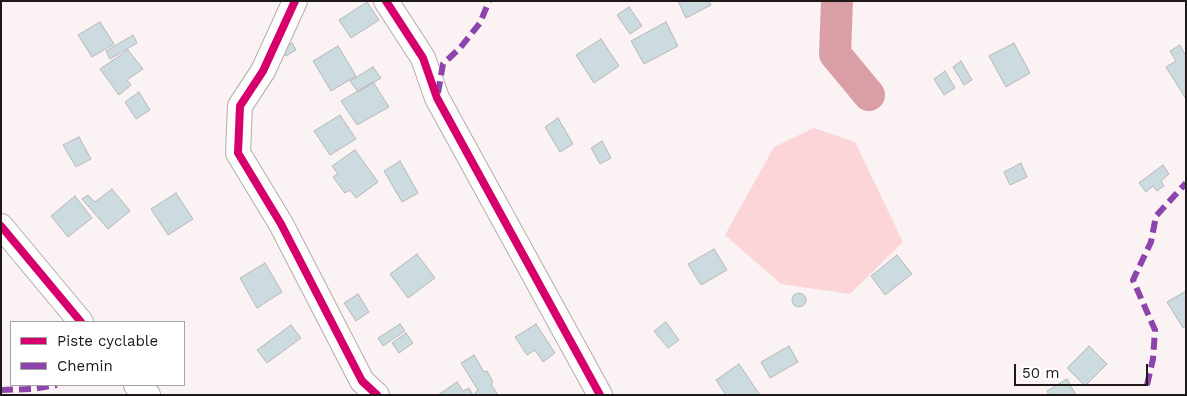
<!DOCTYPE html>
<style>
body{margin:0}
#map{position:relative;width:1187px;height:396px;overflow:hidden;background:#faf2f3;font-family:"Work Sans",sans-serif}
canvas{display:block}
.frame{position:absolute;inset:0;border:2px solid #1e1819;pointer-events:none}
.legend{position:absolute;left:10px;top:321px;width:175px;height:65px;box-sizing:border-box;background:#fff;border:1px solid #a5a3a3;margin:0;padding:6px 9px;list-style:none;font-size:15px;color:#1e1819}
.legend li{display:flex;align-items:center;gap:10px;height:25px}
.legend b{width:25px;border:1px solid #a5a3a3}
.scale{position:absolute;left:1014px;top:364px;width:134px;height:22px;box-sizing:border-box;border:2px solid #1e1819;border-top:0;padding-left:6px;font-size:15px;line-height:18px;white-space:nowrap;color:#1e1819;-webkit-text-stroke:4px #fff;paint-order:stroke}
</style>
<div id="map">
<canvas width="1187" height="396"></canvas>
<div class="frame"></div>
<ul class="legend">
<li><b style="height:6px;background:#d6006c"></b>Piste cyclable</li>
<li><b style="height:6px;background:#8e44ad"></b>Chemin</li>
</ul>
<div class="scale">50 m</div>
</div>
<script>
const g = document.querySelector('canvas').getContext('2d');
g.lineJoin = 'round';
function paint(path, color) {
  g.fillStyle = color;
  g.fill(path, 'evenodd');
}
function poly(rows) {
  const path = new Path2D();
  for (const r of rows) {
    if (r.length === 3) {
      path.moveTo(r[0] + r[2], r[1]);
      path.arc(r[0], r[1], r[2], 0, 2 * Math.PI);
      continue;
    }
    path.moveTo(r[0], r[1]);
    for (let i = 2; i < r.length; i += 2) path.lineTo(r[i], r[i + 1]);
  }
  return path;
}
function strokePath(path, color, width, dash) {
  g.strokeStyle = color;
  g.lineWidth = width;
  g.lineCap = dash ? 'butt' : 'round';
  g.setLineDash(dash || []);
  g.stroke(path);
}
const green = poly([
 [814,128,855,142,903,242,850,294,781,284,725,235,774,147]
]);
const river = poly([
 [837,1,835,54,869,95]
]);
const building = poly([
 [678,1,709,1,711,5,686,18,678,1],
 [367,2,379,20,351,38,339,20,367,2],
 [629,7,642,26,630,34,617,15,629,7],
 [100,22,114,44,92,57,78,35,100,22],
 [666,22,678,46,644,64,631,41,666,22],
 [133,35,137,43,110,59,106,51,133,35],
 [601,39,619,66,594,83,576,55,601,39],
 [292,43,296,50,286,56,282,49,292,43],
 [1014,43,1030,73,1006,87,989,56,1014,43],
 [1180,45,1185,54,1186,53,1186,99,1166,67,1176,61,1170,51,1180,45],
 [338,46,356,76,331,91,313,61,338,46],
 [128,50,143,69,127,80,131,85,119,95,100,69,128,50],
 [961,61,972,80,964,85,953,67,961,61],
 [373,67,381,78,358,92,350,81,373,67],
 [945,71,955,88,944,95,934,79,945,71],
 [373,82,389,107,357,125,341,101,373,82],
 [139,92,150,110,136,119,125,102,139,92],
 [340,115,356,139,330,155,314,131,340,115],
 [558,118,573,144,560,152,545,127,558,118],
 [79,137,91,159,76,167,63,145,79,137],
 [602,141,611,158,600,164,591,148,602,141],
 [355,150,378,182,356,198,350,190,345,193,333,177,338,174,332,166,355,150],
 [400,161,418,193,402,202,384,171,400,161],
 [1021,163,1027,177,1010,185,1004,172,1021,163],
 [1163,165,1169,174,1161,181,1164,186,1157,191,1153,186,1146,192,1139,183,1163,165],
 [112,189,130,211,108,229,82,199,88,195,95,202,112,189],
 [176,193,193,219,168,235,151,209,176,193],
 [75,196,92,218,68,237,51,216,75,196],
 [714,249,727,270,701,285,688,264,714,249],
 [417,254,435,278,408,298,390,274,417,254],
 [897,255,912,274,885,295,871,276,897,255],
 [265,263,282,292,257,308,240,278,265,263],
 [1186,291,1186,326,1183,328,1167,302,1186,291],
 [799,300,7],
 [358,294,369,312,356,321,344,303,358,294],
 [666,322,679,340,668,348,654,331,666,322],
 [400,324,405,331,383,346,378,338,400,324],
 [536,324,555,353,543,362,535,350,527,355,515,337,536,324],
 [291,325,301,338,267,363,257,350,291,325],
 [406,333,413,343,399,353,392,343,406,333],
 [789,346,798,362,770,378,761,362,789,346],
 [1089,346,1107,364,1085,386,1067,368,1089,346],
 [474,355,484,372,487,371,493,382,491,384,498,395,476,395,475,393,478,390,461,363,474,355],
 [739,364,760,395,726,395,716,380,739,364],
 [1067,379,1076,395,1049,395,1047,391,1067,379],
 [457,382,463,391,469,388,473,395,438,395,457,382]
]);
const minor = poly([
 [295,1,263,71,240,106,238,153,281,224,362,381,377,395],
 [386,1,423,58,437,98,600,395],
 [1,226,81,322],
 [136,385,148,395]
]);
const quiet = poly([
 [438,93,443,64,460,48,480,23,489,1],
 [1147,385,1153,359,1155,330,1133,280,1151,242,1156,216,1186,183],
 [1,390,32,389,57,385]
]);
const cycleway = poly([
 [295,1,263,71,240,106,238,153,281,224,362,381,377,395],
 [386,1,423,58,437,98,600,395],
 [1,226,81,322]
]);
paint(green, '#fcd5d9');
strokePath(river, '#da9fa6', 32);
paint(building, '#cbdbe0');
strokePath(building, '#b7b7b8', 1);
strokePath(minor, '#b2acad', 26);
strokePath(minor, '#fefdfd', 24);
strokePath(quiet, '#8e44ad', 6, [12, 6]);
strokePath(cycleway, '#d6006c', 8);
</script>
